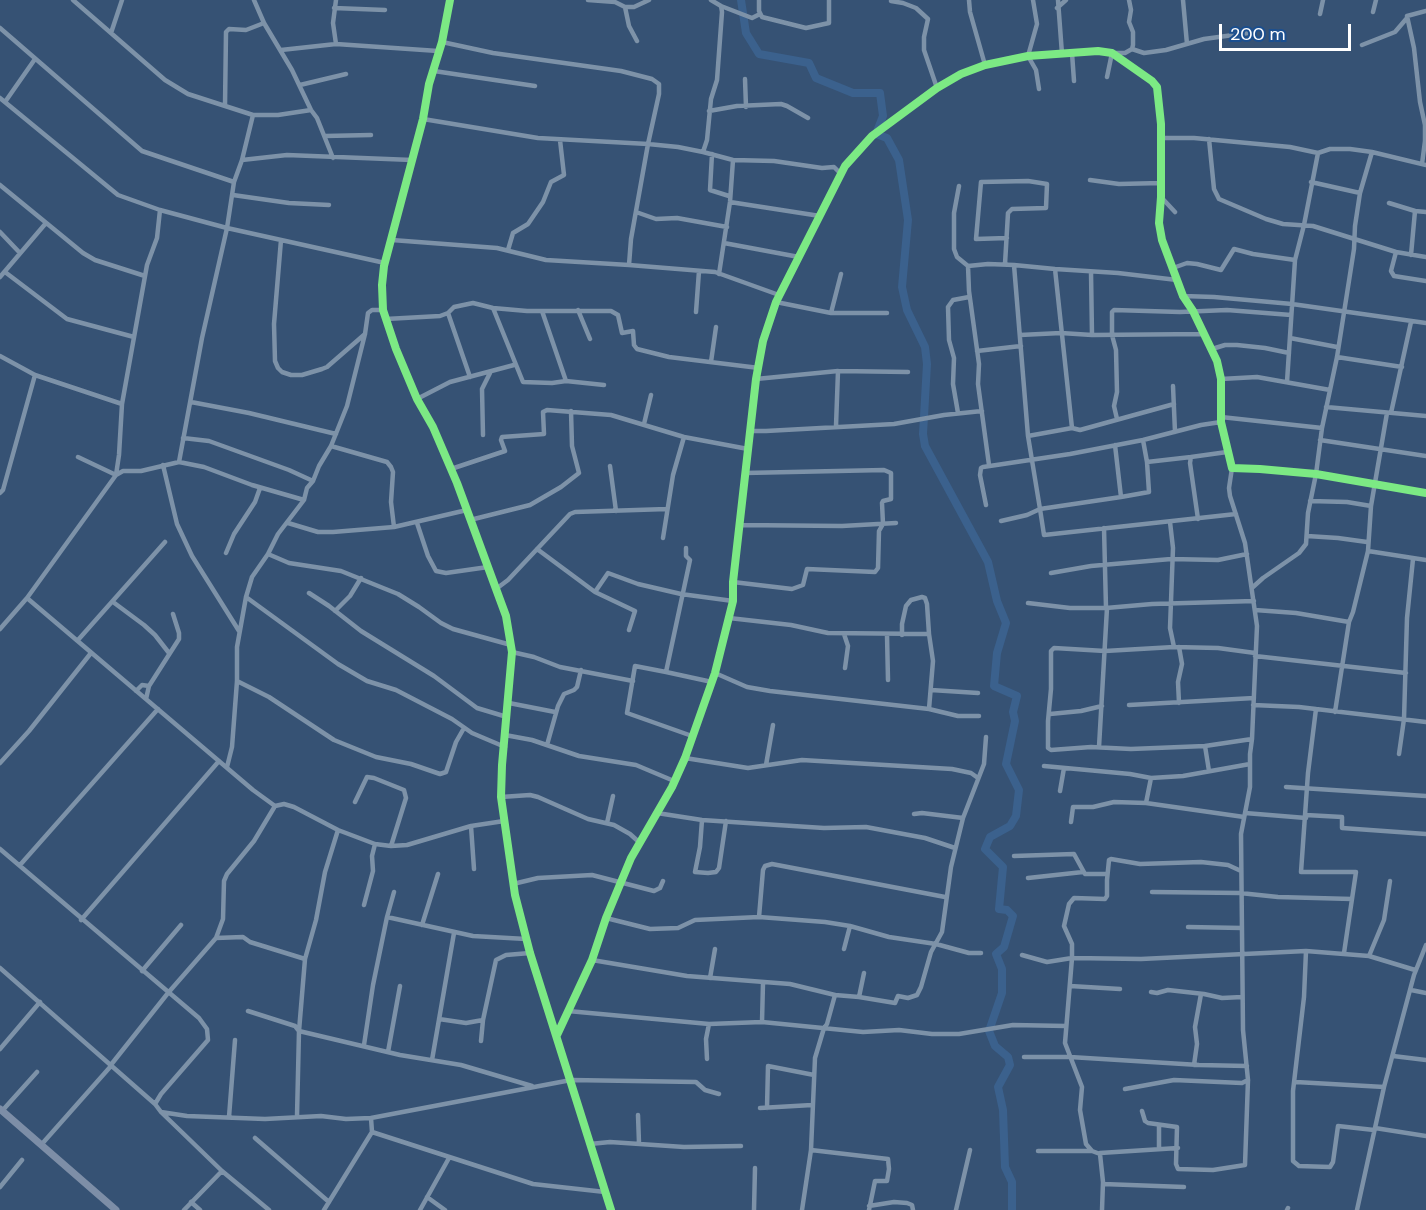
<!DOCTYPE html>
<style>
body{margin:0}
#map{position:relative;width:1426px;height:1210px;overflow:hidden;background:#365274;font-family:"DM Sans",sans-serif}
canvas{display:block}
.scale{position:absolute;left:1219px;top:24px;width:132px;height:27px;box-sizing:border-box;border:3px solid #fff;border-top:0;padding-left:8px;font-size:18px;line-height:21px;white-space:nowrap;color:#fff;-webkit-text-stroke:4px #1b4f8f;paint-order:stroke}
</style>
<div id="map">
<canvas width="1426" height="1210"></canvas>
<div class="scale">200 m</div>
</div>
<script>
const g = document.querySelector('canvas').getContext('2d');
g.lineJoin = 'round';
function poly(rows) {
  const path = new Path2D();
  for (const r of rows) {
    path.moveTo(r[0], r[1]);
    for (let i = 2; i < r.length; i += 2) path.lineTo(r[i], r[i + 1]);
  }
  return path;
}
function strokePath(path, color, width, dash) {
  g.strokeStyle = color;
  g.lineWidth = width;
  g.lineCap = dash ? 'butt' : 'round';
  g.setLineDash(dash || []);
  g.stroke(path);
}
const river = poly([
 [741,0,746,33,759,54,809,63,816,78,853,93,880,93,883,116,876,134,887,138,899,160,908,220,902,287,907,310,925,347,927,364,923,434,925,446,988,562,997,601,1006,623,997,653,994,686,1017,696,1013,712,1015,721,1006,764,1019,790,1016,816,1010,826,990,837,985,849,1003,867,999,909,1007,910,1013,916,1004,947,996,954,1002,969,1002,993,989,1031,995,1046,1008,1057,1010,1065,998,1087,1003,1110,1005,1167,1012,1182,1012,1210]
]);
const minor = poly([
 [73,0,165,80,188,94,253,115,278,115,311,110],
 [254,0,264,23,292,70,311,110,317,118,333,158],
 [336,0,333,23,336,44],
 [588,0,615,2,625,7,634,7,649,0],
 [759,0,759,11,762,17,806,28,829,23,829,0],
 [969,0,970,12,985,65],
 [1033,0,1037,24,1028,56,1036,70,1039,89],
 [1058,0,1062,54],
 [1183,0,1187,44],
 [891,1,903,3,916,8,928,19,924,37,924,50,937,88],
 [721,6,752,18,760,14],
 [625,7,629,26,637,41],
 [334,8,385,10],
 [1057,8,1066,0],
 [1373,12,1376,0],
 [1320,14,1323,0],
 [0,28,142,151,234,182],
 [111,33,122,0],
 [442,42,493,53,621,71,652,79,659,84,659,94,648,144,678,147,703,152,707,140,711,99,717,80,722,12,721,6,711,0],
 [1362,45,1395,32,1407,18],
 [1132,49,1144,53,1166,50,1204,39,1248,33],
 [281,50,336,44,438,51],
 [1072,53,1074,81],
 [434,71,535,86],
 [1107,77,1112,53,1125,53,1132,49,1133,45,1133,32,1129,22,1131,10,1129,0],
 [745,79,746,107],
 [300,85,346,74],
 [0,98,118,195,160,210,227,228,385,263],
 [5,102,35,59],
 [225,106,226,32,229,29,246,30,264,23],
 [709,111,737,106,781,104,787,106,808,118],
 [423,119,538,138,648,144,631,239,629,265,715,272,779,295],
 [325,136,371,135],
 [1161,138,1194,138,1290,147,1318,153,1330,149,1350,149,1372,152,1426,165],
 [1209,139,1214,189,1219,199,1266,219,1283,224,1313,226,1396,252,1426,257],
 [703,152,733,160,774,161,822,168,834,167,840,173],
 [712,154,710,190,729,196],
 [242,160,287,155,412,160],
 [1422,164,1425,141,1425,125,1420,102,1414,48,1407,16,1426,11],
 [1090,180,1119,184,1161,183],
 [1311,182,1360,193],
 [0,185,83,253,95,260,145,276],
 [959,186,954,213,954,249,957,257,968,266,988,264,1014,265,1055,269,1118,273,1177,280],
 [233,195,289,203,329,205],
 [1161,197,1175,212],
 [730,202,820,216],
 [1389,203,1415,211],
 [636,212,656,219,677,218,727,227],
 [0,232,20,253],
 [281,240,274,324,275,361,278,368,282,372,291,375,302,375,322,369,327,367,365,334],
 [392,240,497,248,546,260,629,265],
 [724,243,799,257],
 [508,250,513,233,528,224,543,202,551,182,564,175,560,140],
 [1396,252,1391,271,1394,276,1426,281],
 [1411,255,1415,211,1426,212],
 [1005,264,1008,213,1012,209,1046,208,1047,184,1028,181,981,182,976,239,1007,238],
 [968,266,969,291,979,364,978,384,989,465],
 [1173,268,1187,263,1197,264,1221,270,1234,249,1253,254,1295,260],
 [1055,269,1072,428],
 [5,272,67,319,134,337],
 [1091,272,1092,335],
 [719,274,730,202,733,160],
 [0,277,46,223],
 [1183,296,1214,297,1292,304,1426,323],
 [776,302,831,313,887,313],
 [493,308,523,382,552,383,566,381,604,385],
 [578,310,590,339],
 [542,311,566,381],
 [696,312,699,271],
 [448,313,470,377],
 [831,313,841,274],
 [386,319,440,316,448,313,454,307,473,303,493,308,527,311,611,311,618,315,622,333,633,331,634,345,637,349,669,357,759,368],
 [1020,335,1061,333,1092,335,1205,334],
 [1290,338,1337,347],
 [1212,349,1225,345,1237,345,1265,348,1289,353],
 [977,351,1021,346],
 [0,356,35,375,122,404],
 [1337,357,1402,367],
 [711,362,716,327],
 [756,379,838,371,908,372],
 [1221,379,1257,377,1330,390],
 [1287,382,1295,260,1304,225,1318,153],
 [1173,386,1175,432],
 [417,399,450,382,514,365],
 [191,402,249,413,336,434],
 [1326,407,1426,416],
 [958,413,953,384,954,358,949,340,948,307,953,300,969,297],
 [1391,413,1411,322],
 [1221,417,1322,428],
 [1117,419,1114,406,1117,392,1116,350,1112,335,1112,312,1114,310,1180,312,1227,310,1291,315],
 [644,424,651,395],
 [836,426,838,371],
 [751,431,766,431,894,424,944,415,982,411],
 [483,435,482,389,490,373],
 [1028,436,1072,428,1080,430,1174,404],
 [183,438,209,441,289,470,313,481],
 [1320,440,1426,456],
 [1115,445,1121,497,1040,509,1044,535,1236,514],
 [331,446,387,462,391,467,393,472,391,502,394,527],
 [78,457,116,475,119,455,122,404,147,265,157,238,160,210],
 [179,462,202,338,227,228,234,182,242,160,253,115],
 [1147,462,1191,457],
 [163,465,177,524,192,556,239,631],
 [610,466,616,511],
 [451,469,505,451,501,440,502,437,544,434,543,412,547,410,611,415,684,437,748,449],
 [0,493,3,490,35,375],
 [1121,497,1149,492,1147,462,1143,440],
 [1310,501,1347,502,1371,506],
 [986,505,980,475,981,468,983,467,1070,454,1143,440,1201,425,1221,422],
 [1198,519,1190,463,1191,457,1227,452],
 [470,520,530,505,561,487,579,473,572,446,571,411],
 [1001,521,1027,515,1040,509,1028,436,1014,265],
 [1170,522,1173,548,1170,628,1174,647],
 [288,523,318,532,333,532,394,527,467,510],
 [417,523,428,556,436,571,446,573,488,567],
 [740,525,842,526,896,523],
 [1104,528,1106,608],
 [1307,536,1338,538,1367,542],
 [663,538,673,475,684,437],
 [686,548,686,556,690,560,666,672,712,682],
 [537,549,595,592,635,611,629,630],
 [1368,551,1426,560],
 [226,553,234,534,255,502,260,488],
 [268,554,289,563,341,571,398,594,419,607,441,623,453,629,511,645],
 [1051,573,1091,566,1171,559,1218,560,1247,554],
 [733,582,792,589,803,585,807,569,875,572,878,568,879,531,883,524,882,503,883,501,891,499,891,473,884,470,745,473],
 [1253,587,1263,578,1299,553,1306,544,1308,513,1316,474,1322,428,1337,357,1354,249,1355,226,1360,193,1372,152],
 [496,589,508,580,570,514,575,512,667,509],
 [595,592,608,573,638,584,681,594,733,601],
 [309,593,329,606,361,631,434,676,477,708,507,717],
 [246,597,338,664,367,681,396,690,452,719,472,733,505,747],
 [27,598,253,790,275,806,254,841,227,874,224,881,223,919,216,938,168,993,110,1066],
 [113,602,144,625,155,635,169,653],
 [1028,603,1070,608,1106,608,1152,604,1254,601],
 [1255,610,1296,613,1349,622],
 [335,611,350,596,361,578],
 [0,629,27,598,116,475,123,471,141,471,179,462,204,467,252,485,304,500],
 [844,634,848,646,845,668],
 [887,635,888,680],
 [902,635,902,624,906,606,911,600,922,597,925,598,927,604,929,634],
 [78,640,165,542],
 [1179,647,1182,664,1178,682,1179,703],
 [512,652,534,657,560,667,633,681],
 [1255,656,1406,673],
 [666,672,635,666,627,713,692,736],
 [715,673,747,687,770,691,929,709,933,661,929,634,828,633,791,625,729,618],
 [237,681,269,697,334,740,376,757,411,764,440,774,446,772,456,742,464,728],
 [931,690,978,693],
 [136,691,142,685,149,686],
 [146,699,149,686,179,639,179,633,173,614],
 [509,703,555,712],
 [1129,705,1254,698],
 [1253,705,1299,707,1426,722],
 [929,709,958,716,979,716],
 [1316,709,1308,773,1301,872,1356,872,1344,953],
 [1335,712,1349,622,1353,612,1368,551,1371,506,1387,413],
 [1050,714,1081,711,1102,706],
 [505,735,532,740,579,756,636,765,674,781],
 [1252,739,1205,746,1131,749,1091,747,1051,750,1048,748,1048,721,1051,689,1051,651,1054,648,1105,651,1174,647,1218,648,1255,653],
 [547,745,558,706,564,694,574,690,577,687,581,670],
 [1205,746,1209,771],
 [1099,747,1107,608],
 [1399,754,1404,719,1407,618,1413,559],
 [685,758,748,768,802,760,952,769,971,773,978,778],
 [0,763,29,731,91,653],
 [766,765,773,725],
 [1044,766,1130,774,1151,778,1183,776,1250,764],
 [227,767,232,747,237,681,237,647,246,597,252,577,268,554,278,534,304,500,307,488,313,481,319,466,331,446,347,406,365,334,368,313,372,310,383,310],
 [1286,787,1426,796],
 [1060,791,1064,768],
 [501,797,530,795,538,797,588,819,614,825,630,834,640,843],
 [355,802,367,777,374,778,404,790,406,798,391,846],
 [1146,803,1151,778],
 [275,806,284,804,294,807,338,830,375,844,391,846,407,845,471,826,504,821],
 [657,813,702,820,762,824,824,828,866,827,925,838,955,848],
 [1245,813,1306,818],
 [914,814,922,813,963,818],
 [1306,815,1342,817,1342,828,1426,834],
 [702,820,700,847,695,872,708,873,716,872,719,868,726,821],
 [1071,822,1073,807,1093,807,1114,802,1146,803,1244,817],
 [607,823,613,796],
 [471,826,474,869],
 [0,849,199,1018,207,1029,208,1040,161,1094,155,1104],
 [1014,856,1074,854,1085,874,1107,874],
 [20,865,158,709],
 [1028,878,1083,872],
 [513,884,538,878,592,875,654,891,660,888,663,881],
 [1152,892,1240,893,1278,897,1352,899],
 [364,905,373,871,372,856,375,844],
 [387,917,473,936,526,939],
 [759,917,825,922,850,926,889,937,936,944,969,953,981,953],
 [606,918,650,929,678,928,695,920,759,917,763,870,765,866,772,864,945,897],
 [81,920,219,761],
 [422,925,438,874],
 [1188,927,1242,928],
 [216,938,243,937,250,942,305,959],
 [844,949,850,926],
 [1306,951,1304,997,1293,1091,1293,1161,1299,1166,1330,1167,1333,1162,1338,1126,1374,1130],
 [1022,955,1047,962,1072,958,1141,959,1306,951,1369,956,1415,970],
 [1369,956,1384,920,1390,881],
 [592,960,687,976,790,984,835,995,859,997,864,973],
 [0,968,155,1104,161,1112,222,1171,269,1210],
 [142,971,181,925],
 [710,978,715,949],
 [1070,986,1120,989],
 [1411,990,1426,993],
 [1151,992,1157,993,1168,990,1204,994,1222,998,1242,997],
 [859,997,895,1003,898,996,908,998,917,995,921,987,931,952,942,932,951,867,963,818,984,764,986,737],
 [248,1011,295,1026,299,1031,400,1055,461,1065,532,1086],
 [568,1011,709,1024,762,1022,863,1032,899,1030,932,1034,959,1034,1013,1025,1066,1026],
 [439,1019,466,1023,483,1020],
 [762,1022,763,983],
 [557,1035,592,960,606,918,631,858,672,787,685,758,715,673,733,601,733,582,756,379,763,341,776,302,845,166,872,136,937,88,961,74,985,65,1028,56,1098,51,1112,53,1152,81,1157,87,1161,124,1161,197,1159,223,1162,240,1183,296,1193,311,1217,361,1221,379,1221,422,1232,468,1260,469,1316,474,1426,493],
 [481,1041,483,1020,496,960,506,955,530,953],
 [364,1045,373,985,387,917,394,892],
 [0,1049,40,1002],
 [388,1052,400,986],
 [1393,1056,1426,1060],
 [1024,1057,1070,1057,1199,1065,1247,1066],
 [707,1059,706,1039,709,1024],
 [432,1060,454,933],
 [1194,1065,1197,1044,1195,1027,1201,994],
 [1296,1082,1384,1087],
 [1125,1089,1174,1080,1242,1083,1248,1080],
 [760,1108,812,1105],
 [767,1108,768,1066,814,1075],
 [2,1111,37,1072],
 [1142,1111,1145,1121,1148,1123,1177,1127,1176,1164,1178,1169,1213,1170,1245,1165,1248,1080,1243,1030,1241,834,1250,787,1250,754,1252,739,1257,626,1245,543,1230,496,1229,488,1232,468],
 [161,1112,187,1116,265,1119,321,1116,346,1119,371,1118],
 [638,1115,639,1143],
 [297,1116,299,1031,305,959,316,920,325,872,338,830],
 [229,1117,235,1040],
 [1375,1128,1426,1136],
 [372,1132,533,1184,605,1192],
 [255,1138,329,1202],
 [590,1144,610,1142,684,1147,741,1146],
 [41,1145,111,1066],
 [1159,1147,1159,1125],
 [811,1150,888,1159,889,1169,887,1181,875,1181,869,1210],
 [1038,1151,1092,1151],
 [1100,1153,1178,1148],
 [1103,1184,1184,1187],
 [0,1187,22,1160],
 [427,1197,445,1210],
 [191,1202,200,1210],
 [869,1206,894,1202,907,1203,912,1205,913,1210],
 [184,1210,222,1171],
 [324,1210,372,1132,371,1118,571,1080,696,1082,705,1090,719,1094],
 [420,1210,449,1158],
 [754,1210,755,1168],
 [802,1210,811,1150,815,1058,824,1028,827,1024,835,995],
 [956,1210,970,1150],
 [1102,1210,1103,1182,1100,1154,1092,1151,1086,1144,1080,1110,1082,1087,1065,1043,1072,958,1072,944,1064,926,1069,904,1074,898,1105,899,1107,896,1107,880,1109,860,1111,859,1140,864,1201,862,1228,865,1241,871],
 [1287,1210,1288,1208],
 [1357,1210,1384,1087,1414,975,1426,945]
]);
const tertiary = poly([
 [450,0,442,42,429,84,423,119,384,266,382,285,383,310,396,349,417,399,433,427,457,483,506,616,512,652,502,765,501,797,515,895,530,953,611,1210]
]);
const primary = poly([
 [0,1109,116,1210]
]);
const cycleway = poly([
 [450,0,442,42,429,84,423,119,384,266,382,285,383,310,396,349,417,399,433,427,457,483,506,616,512,652,502,765,501,797,515,895,530,953,611,1210],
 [557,1035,592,960,606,918,631,858,672,787,685,758,715,673,733,601,733,582,756,379,763,341,776,302,845,166,872,136,937,88,961,74,985,65,1028,56,1098,51,1112,53,1152,81,1157,87,1161,124,1161,197,1159,223,1162,240,1183,296,1193,311,1217,361,1221,379,1221,422,1232,468,1260,469,1316,474,1426,493]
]);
strokePath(river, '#3b618d', 8);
strokePath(minor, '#7d92a8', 4.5);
strokePath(tertiary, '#7d92a8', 5);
strokePath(primary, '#7d8ea7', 7);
strokePath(cycleway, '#7ce984', 8);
</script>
